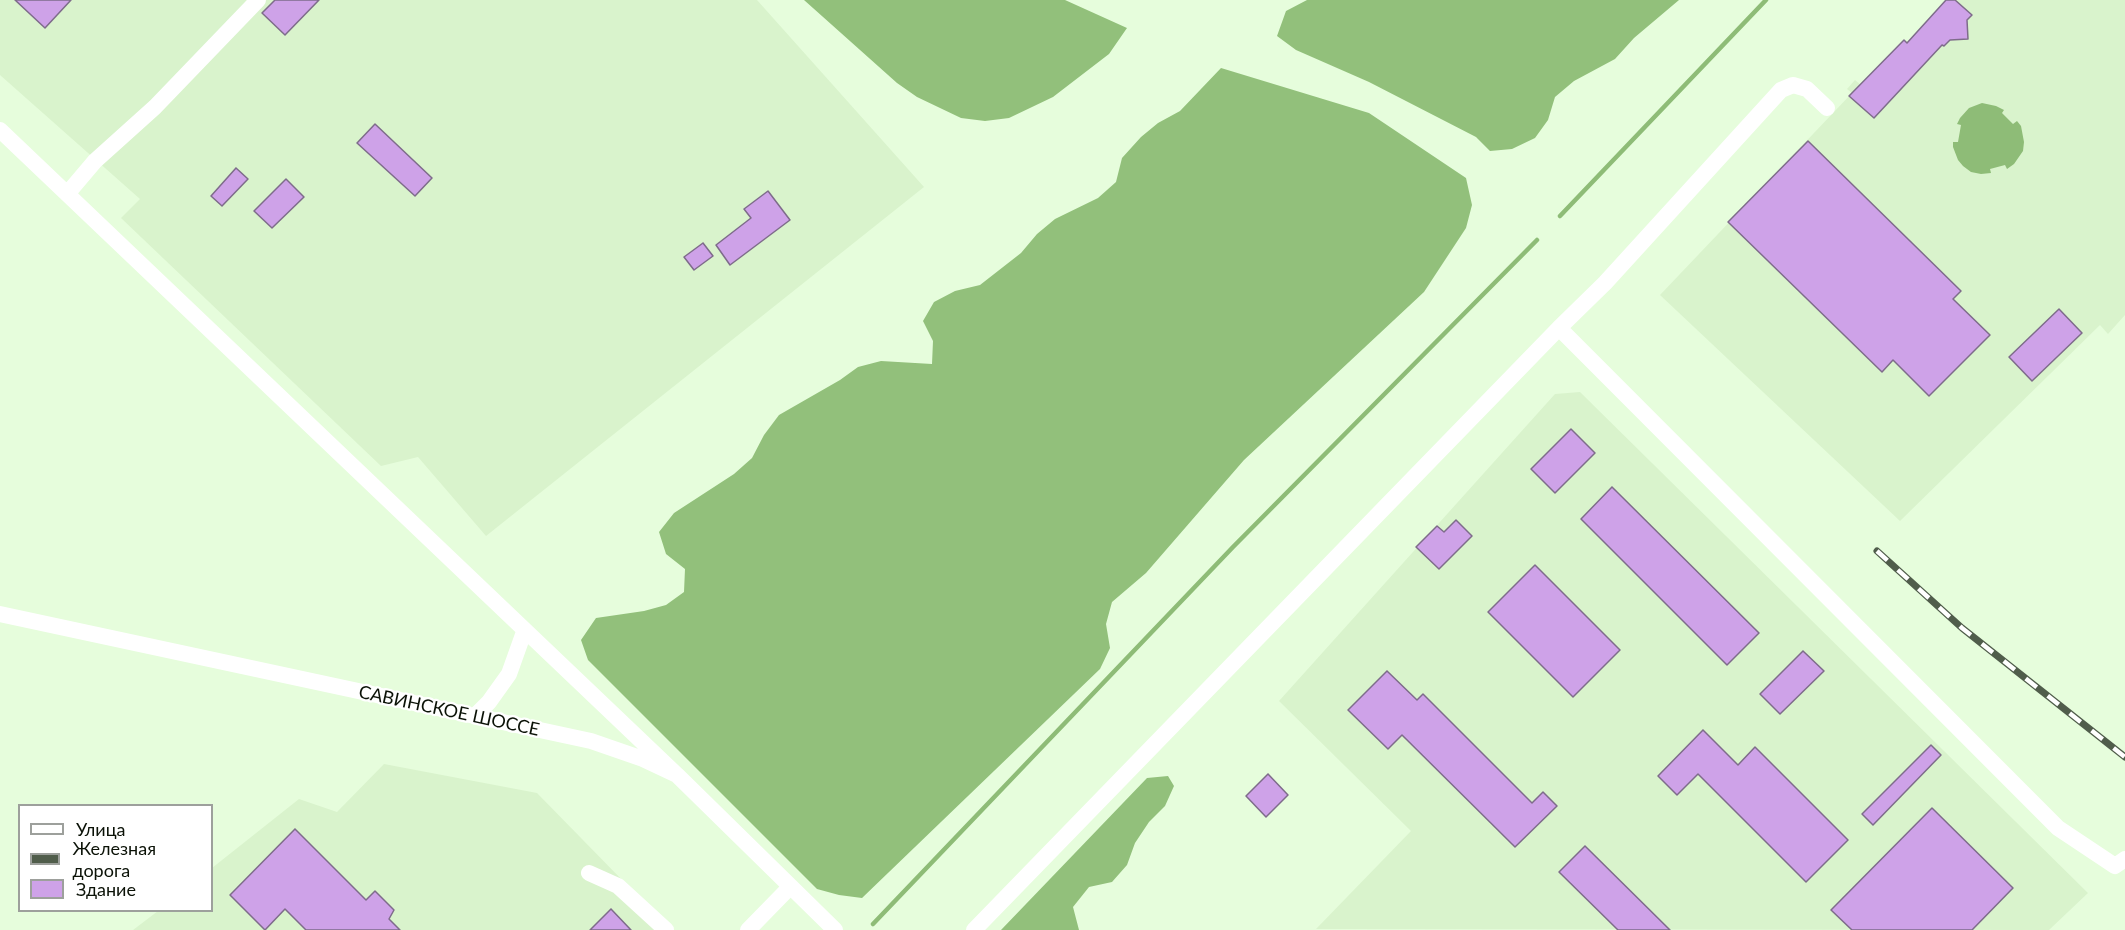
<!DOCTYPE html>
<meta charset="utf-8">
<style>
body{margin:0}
#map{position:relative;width:2125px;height:930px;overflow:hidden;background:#e6fddc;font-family:Lato,sans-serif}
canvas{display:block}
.legend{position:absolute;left:18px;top:804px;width:195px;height:108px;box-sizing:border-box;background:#fff;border:2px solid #9da09c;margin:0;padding:8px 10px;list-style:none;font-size:18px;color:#0b1207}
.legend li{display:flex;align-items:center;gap:12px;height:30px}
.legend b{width:30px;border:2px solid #9da09c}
</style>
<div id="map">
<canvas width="2125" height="930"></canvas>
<ul class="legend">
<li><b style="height:8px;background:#fff"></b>Улица</li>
<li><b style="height:8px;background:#505d4b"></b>Железная дорога</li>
<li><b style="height:16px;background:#cea2e8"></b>Здание</li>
</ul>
</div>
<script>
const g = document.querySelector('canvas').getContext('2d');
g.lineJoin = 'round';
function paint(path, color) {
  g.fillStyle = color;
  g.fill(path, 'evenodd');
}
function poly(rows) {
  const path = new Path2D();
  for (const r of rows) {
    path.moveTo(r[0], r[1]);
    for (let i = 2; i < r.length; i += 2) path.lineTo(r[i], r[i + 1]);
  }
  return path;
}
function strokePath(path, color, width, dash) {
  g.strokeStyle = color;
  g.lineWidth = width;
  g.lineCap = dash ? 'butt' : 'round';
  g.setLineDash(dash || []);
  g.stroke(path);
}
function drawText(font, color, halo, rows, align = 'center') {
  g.font = font + ' Lato,sans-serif';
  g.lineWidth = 4.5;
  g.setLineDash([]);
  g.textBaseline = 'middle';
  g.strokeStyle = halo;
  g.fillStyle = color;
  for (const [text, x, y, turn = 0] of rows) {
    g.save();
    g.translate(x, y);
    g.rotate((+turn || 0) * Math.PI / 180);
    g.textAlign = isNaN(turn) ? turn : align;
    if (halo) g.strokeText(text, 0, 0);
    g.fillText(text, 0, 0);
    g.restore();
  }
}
const built = poly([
 [0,0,757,0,924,187,486,536,418,457,381,466,121,218,140,199,0,75],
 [1946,0,2125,0,2125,315,2108,334,2100,325,1900,521,1660,295,1852,93,1847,89,1855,80,1861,85,1904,40,1907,42],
 [1580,392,2088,893,2049,930,1316,929,1411,831,1279,701,1555,394],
 [384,764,537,793,671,930,133,930,158,911,212,910,212,868,299,799,337,812]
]);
const forest = poly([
 [804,0,1065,0,1127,28,1109,54,1053,97,1009,118,985,121,961,118,917,97,897,83],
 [1307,0,1679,0,1634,38,1615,59,1574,81,1555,97,1548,120,1535,138,1512,149,1490,151,1476,137,1369,82,1296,50,1277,36,1286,11],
 [1221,68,1369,113,1466,178,1472,205,1466,228,1424,292,1244,460,1146,573,1112,602,1106,624,1110,648,1100,669,862,898,839,895,817,889,588,660,581,640,596,618,644,611,666,605,684,592,685,569,666,554,659,532,674,513,734,474,752,458,764,435,779,415,840,380,858,367,881,361,932,364,933,341,923,321,934,302,955,291,980,285,1021,253,1037,234,1055,219,1098,198,1116,182,1122,158,1141,137,1158,123,1180,111],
 [1168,776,1174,786,1165,806,1149,822,1135,843,1127,865,1112,882,1089,887,1073,907,1079,930,1001,930,1147,778]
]);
const water = poly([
 [1982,103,1996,106,2004,110,2002,113,2013,124,2017,121,2021,126,2024,142,2023,151,2014,164,2007,169,2005,165,1990,169,1991,173,1981,174,1971,172,1963,166,1958,160,1953,147,1953,142,1958,142,1961,125,1957,124,1960,118,1969,108]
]);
const stream = poly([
 [1560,216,1766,0],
 [873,924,1233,547,1537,240]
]);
const building = poly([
 [15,0,71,0,45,28,15,0],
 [275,0,319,0,285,35,262,13,275,0],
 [1946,0,1955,0,1972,15,1967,20,1968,39,1950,40,1944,46,1942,45,1874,118,1849,96,1904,40,1907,43,1946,0],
 [375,124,432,178,415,196,357,143,375,124],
 [1808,141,1961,291,1953,299,1990,335,1929,396,1893,360,1882,372,1728,222,1808,141],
 [236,168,248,179,222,206,211,196,236,168],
 [286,179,304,197,272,228,254,211,286,179],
 [768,191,790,220,730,265,716,245,751,218,744,209,768,191],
 [703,243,713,256,694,270,684,257,703,243],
 [2059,309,2082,333,2032,381,2009,357,2059,309],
 [1571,429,1595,453,1555,493,1531,469,1571,429],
 [1612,487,1759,633,1727,665,1581,519,1612,487],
 [1456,520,1472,536,1439,569,1416,547,1437,526,1444,532,1456,520],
 [1535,565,1620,650,1573,697,1488,612,1535,565],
 [1803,651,1824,671,1780,714,1760,694,1803,651],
 [1387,671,1417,700,1423,694,1532,803,1543,792,1557,806,1515,847,1402,735,1388,749,1348,710,1387,671],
 [1703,730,1738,765,1755,747,1848,840,1806,882,1698,774,1677,795,1658,776,1703,730],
 [1931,745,1941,755,1873,825,1862,814,1931,745],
 [1268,774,1288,795,1266,817,1246,796,1268,774],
 [1932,808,2013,888,1972,930,1852,930,1831,910,1932,808],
 [295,829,366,900,375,891,394,910,389,919,400,930,306,930,285,909,265,930,230,895,295,829],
 [1585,846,1670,930,1618,930,1559,872,1585,846],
 [611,909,631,930,590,930,611,909]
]);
const minor = poly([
 [0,130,677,775],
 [67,194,95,161,155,107,258,0],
 [1559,328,2058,828,2115,866,2125,859],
 [0,614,591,741,643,759,677,775,835,930],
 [475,716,489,702,509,674,524,632],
 [589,873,618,886,666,930],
 [748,930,790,887],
 [974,930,1559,328,1605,283,1781,90,1793,85,1807,89,1827,108]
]);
const rail = poly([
 [1877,551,1962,628,2125,757]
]);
const streetNames = [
 ["САВИНСКОЕ ШОССЕ",449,711,12]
];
paint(built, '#d9f3cc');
paint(forest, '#92c07b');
paint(water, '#8ebc77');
strokePath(stream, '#8ebc77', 4.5);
paint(building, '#cea2e8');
strokePath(building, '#7e6c8a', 1.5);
strokePath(minor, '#fff', 16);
strokePath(rail, '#505d4b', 7);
strokePath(rail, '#fff', 4.5, [14]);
drawText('18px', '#0b1207', '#fff', streetNames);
</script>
